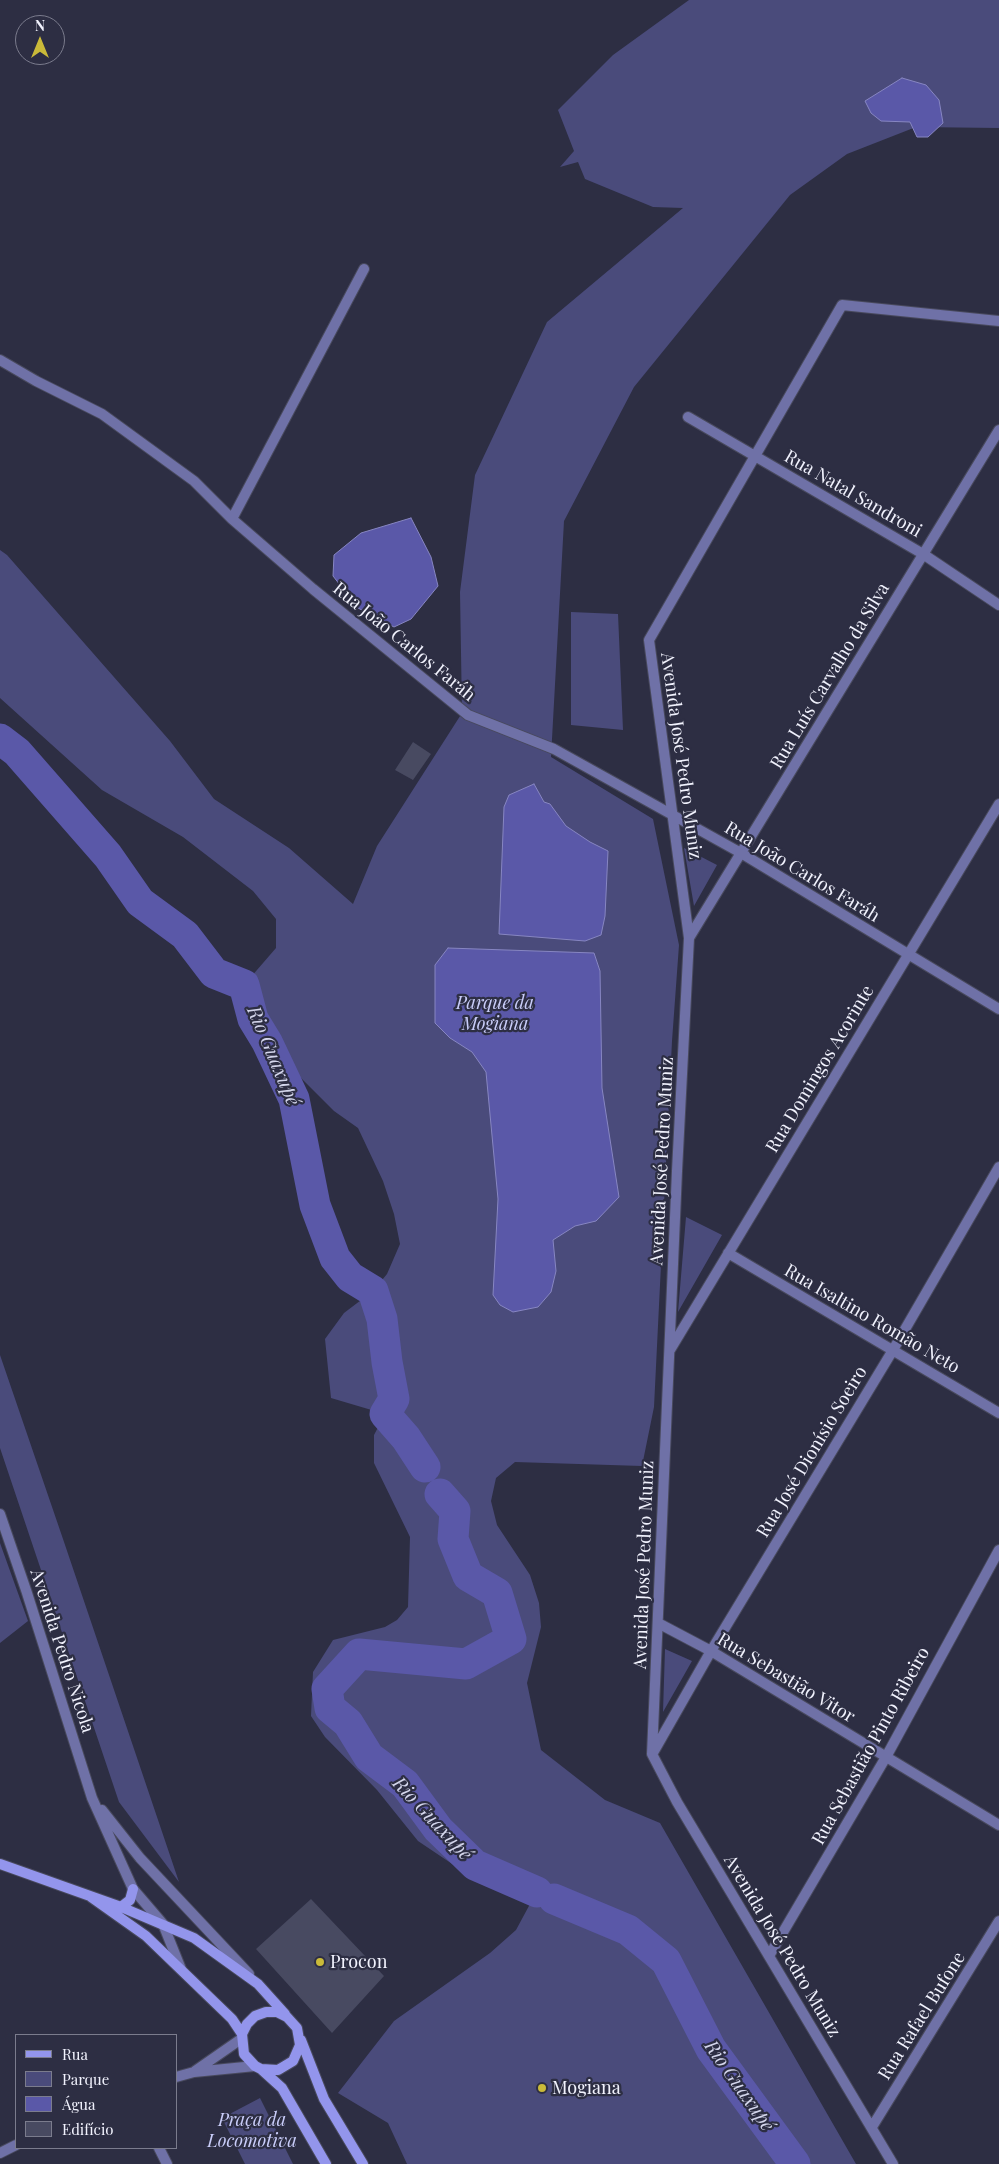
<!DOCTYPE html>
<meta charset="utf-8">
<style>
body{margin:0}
#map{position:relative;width:999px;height:2164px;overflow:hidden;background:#2d2e43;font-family:"Playfair Display",serif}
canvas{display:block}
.legend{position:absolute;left:15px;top:2034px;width:162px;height:115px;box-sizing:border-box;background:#2d2e43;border:1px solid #7b7c8d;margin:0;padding:6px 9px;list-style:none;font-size:15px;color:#f1f2fd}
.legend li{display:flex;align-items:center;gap:10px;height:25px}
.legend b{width:25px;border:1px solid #7b7c8d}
.north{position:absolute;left:15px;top:15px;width:50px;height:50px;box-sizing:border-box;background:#2d2e43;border:1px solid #7b7c8d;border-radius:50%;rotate:0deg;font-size:14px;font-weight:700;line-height:20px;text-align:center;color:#f1f2fd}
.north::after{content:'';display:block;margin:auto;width:18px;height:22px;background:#caba39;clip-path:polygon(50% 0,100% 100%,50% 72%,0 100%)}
</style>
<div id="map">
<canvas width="999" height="2164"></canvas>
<ul class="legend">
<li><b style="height:6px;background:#9395ec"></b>Rua</li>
<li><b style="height:14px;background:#4a4b7b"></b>Parque</li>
<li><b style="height:14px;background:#5a58a8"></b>Água</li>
<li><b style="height:14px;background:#484a61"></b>Edifício</li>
</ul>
<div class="north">N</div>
</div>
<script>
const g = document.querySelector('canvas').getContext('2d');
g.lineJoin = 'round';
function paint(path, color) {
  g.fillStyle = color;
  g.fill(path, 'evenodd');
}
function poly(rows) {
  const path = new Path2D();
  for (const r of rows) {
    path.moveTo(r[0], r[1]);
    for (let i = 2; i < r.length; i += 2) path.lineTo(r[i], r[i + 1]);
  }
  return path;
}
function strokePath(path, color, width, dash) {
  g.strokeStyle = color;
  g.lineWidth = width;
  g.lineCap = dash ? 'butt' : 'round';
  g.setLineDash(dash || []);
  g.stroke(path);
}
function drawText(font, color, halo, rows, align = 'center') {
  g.font = font + ' "Playfair Display",serif';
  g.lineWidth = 4.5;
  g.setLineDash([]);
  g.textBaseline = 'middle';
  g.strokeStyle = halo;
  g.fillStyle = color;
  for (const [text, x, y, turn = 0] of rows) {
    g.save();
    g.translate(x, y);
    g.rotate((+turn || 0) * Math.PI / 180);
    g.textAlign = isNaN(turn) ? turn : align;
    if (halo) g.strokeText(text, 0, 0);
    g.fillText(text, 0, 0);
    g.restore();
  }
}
const green = poly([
 [689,0,999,0,999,128,916,127,847,154,790,195,634,387,564,521,551,757,653,819,679,945,672,1041,654,1407,642,1466,515,1462,496,1478,491,1501,497,1525,530,1575,539,1603,541,1627,527,1683,541,1750,605,1800,660,1823,856,2164,407,2164,388,2123,338,2093,394,2021,490,1953,516,1930,530,1904,473,1878,418,1841,377,1790,325,1737,311,1716,313,1672,333,1640,385,1627,397,1620,408,1607,410,1537,374,1463,374,1435,385,1414,331,1398,325,1339,344,1313,373,1291,387,1274,400,1244,394,1214,383,1181,358,1128,334,1111,296,1073,259,1001,244,985,276,948,276,919,253,891,183,837,102,790,0,698,0,550,7,555,170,741,214,799,289,848,353,904,377,846,462,713,460,592,475,475,547,322,683,208,653,207,585,179,578,162,560,167,574,151,558,110,613,55],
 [571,612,618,614,623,730,571,725],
 [684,848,717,865,694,906],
 [686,1217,722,1235,678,1312],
 [0,1355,63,1539,179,1882,119,1802,0,1448],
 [0,1543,28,1621,0,1643],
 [665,1649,692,1661,663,1712],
 [260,2098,293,2164,245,2164,222,2118]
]);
const water = poly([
 [902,78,926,85,939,100,943,123,928,137,917,137,910,122,881,121,871,113,865,101,902,78],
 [411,518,431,557,438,586,411,619,394,627,358,608,333,576,334,555,361,533,411,518],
 [534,784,544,802,550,804,566,826,590,842,608,851,605,916,601,935,585,941,499,934,504,807,509,795,534,784],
 [448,948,594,953,600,971,602,1088,619,1197,596,1221,575,1226,553,1240,556,1271,551,1292,538,1307,513,1312,500,1305,493,1295,498,1199,486,1072,472,1052,450,1038,435,1023,435,965,448,948]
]);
const river = poly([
 [0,739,17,752,108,856,140,902,185,935,214,973,244,985,253,1019,267,1042,294,1099,315,1205,335,1258,350,1277,373,1291,382,1319,387,1362,394,1399,385,1414,406,1438,425,1467],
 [440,1494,455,1511,453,1539,468,1576,497,1593,511,1639,466,1664,359,1654,327,1689,330,1708,348,1723,369,1757,405,1784,438,1829,475,1865,537,1892],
 [554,1899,628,1930,666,1961,711,2049,795,2164]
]);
const building = poly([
 [413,742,431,754,413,780,395,770],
 [311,1899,384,1976,332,2033,256,1949]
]);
const minor = poly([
 [0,360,36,381,102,414,194,481,232,519,313,589,468,715,554,749,741,853,999,1009],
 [688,417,923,554,999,605],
 [232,519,364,269],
 [689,938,999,430],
 [728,1253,999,1413],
 [670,1350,999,804],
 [0,1514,27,1593,92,1798,133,1889,163,1924,181,1969],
 [658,1623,711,1651,999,1825],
 [654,1751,711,1651,893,1350,999,1167],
 [102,1810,140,1858,249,1974],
 [769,1956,886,1757,999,1550],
 [195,2071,241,2039],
 [176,2077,194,2072,255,2066],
 [872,2127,999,1921],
 [159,2148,167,2164],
 [0,2153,16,2145],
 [893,2164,677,1802,652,1754,677,1171,689,938,649,640,842,305,999,321]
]);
const secondary = poly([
 [0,1864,121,1907,194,1938,258,1984,285,2014],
 [91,1897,146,1936,232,2019,242,2034,244,2054,255,2066,261,2069,278,2070,293,2061,300,2045,297,2028,287,2017,277,2012,266,2012,255,2016,247,2024,242,2034],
 [121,1907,130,1900,133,1889],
 [301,2040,324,2099,363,2164],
 [261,2069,282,2088,326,2164]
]);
const markers = [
 [320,1962,5,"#caba39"],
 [542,2088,5,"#caba39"]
];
const streetNames = [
 ["Rua Natal Sandroni",853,494,30],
 ["Rua João Carlos Faráh",404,642,39],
 ["Rua Luís Carvalho da Silva",830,676,-59],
 ["Avenida José Pedro Muniz",681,756,82],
 ["Rua João Carlos Faráh",802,872,31],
 ["Rua Domingos Acorinte",820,1069,-59],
 ["Avenida José Pedro Muniz",662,1161,-87],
 ["Rua Isaltino Romão Neto",872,1319,30],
 ["Rua José Dionísio Soeiro",812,1452,-59],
 ["Avenida José Pedro Muniz",644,1565,-88],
 ["Avenida Pedro Nicola",62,1651,72],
 ["Rua Sebastião Vitor",786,1678,31],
 ["Rua Sebastião Pinto Ribeiro",871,1746,-61],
 ["Avenida José Pedro Muniz",782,1946,59],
 ["Rua Rafael Bufone",922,2016,-58]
];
const parkNames = [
 ["Parque da",495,1003],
 ["Mogiana",495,1024],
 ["Praça da",252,2120],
 ["Locomotiva",252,2141]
];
const poiNames = [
 ["Procon",330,1962],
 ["Mogiana",552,2088]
];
const waterNames = [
 ["Rio Guaxupé",273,1056,67],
 ["Rio Guaxupé",432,1819,47],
 ["Rio Guaxupé",739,2086,55]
];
paint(green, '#4a4b7b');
paint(water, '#5a58a8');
strokePath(water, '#8786c2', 1);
strokePath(river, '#5a58a8', 31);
paint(building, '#484a61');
strokePath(minor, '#48495d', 12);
strokePath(secondary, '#48495d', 12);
strokePath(minor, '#6f71a7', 10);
strokePath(secondary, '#9395ec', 10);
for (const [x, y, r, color] of markers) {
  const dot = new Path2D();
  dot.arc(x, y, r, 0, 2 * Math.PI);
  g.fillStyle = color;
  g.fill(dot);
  strokePath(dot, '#2d2e43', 2);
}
drawText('18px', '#f1f2fd', '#2d2e43', streetNames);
drawText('italic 18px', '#c9cdf9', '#2d2e43', parkNames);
drawText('18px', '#f1f2fd', '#2d2e43', poiNames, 'left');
drawText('italic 19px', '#d4d6ec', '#2d2e43', waterNames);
</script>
